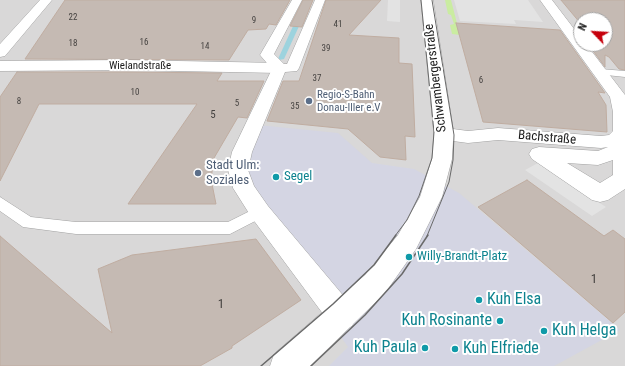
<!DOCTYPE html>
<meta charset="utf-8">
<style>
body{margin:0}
#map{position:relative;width:625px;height:366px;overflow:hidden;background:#eee8e0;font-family:"Roboto Condensed",sans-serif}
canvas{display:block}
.north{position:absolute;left:573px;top:12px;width:40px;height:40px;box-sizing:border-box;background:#fff;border:1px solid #a4a4a4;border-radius:50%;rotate:295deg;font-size:11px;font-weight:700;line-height:16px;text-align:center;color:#1b1b1b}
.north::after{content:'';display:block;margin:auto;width:14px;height:18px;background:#c6000c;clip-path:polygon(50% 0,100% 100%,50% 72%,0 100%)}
</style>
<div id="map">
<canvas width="625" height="366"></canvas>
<div class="north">N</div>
</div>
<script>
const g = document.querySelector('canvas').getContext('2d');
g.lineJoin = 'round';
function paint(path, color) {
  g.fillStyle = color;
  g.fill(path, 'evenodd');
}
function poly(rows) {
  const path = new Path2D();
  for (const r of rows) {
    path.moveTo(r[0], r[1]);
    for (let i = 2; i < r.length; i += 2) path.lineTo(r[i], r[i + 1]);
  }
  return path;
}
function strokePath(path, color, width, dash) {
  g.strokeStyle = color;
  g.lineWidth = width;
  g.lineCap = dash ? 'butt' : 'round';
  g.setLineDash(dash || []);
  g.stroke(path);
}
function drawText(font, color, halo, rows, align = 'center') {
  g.font = font + ' "Roboto Condensed",sans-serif';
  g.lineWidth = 4;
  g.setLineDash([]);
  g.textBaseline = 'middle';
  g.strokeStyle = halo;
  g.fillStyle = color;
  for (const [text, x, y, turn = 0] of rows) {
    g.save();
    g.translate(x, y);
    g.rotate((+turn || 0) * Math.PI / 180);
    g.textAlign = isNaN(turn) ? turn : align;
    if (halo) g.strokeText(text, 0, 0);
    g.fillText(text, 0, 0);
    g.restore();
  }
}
const residential = poly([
 [0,0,625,0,625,366,0,366],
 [581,20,605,20,605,44,581,44]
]);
const grass = poly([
 [445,0,451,0,460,35,452,34,450,25,454,24,451,15,448,14]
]);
const parking = poly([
 [388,0,400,0,400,22,387,21],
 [454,0,528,0,543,22,514,20,516,24,460,21],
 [538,163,606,207,592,216,525,170]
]);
const plaza = poly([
 [248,124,338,133,372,163,414,169,459,193,620,330,554,366,329,366,348,347,314,298,235,151]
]);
const stream = poly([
 [305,0,311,0,284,59,279,60,278,59,305,0]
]);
const building = poly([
 [65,0,290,0,276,25,269,24,266,29,248,30,229,60,25,59,65,0],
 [303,0,313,0,302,27,290,26,303,0],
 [326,0,381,0,349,35,399,38,399,63,412,64,415,137,405,136,406,160,380,157,348,129,267,121,283,81,299,81,326,0],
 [561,0,625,0,625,70,619,69,609,57,605,55,605,67,588,44,605,44,605,20,581,20,581,24,561,0],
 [456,23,560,30,605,93,598,92,606,105,607,132,483,122,456,23],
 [17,72,127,72,222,73,217,81,264,81,247,118,238,117,214,158,211,179,216,204,128,204,197,104,39,104,0,181,0,97,17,72],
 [527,180,604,236,613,230,625,239,625,312,613,323,478,207,527,180],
 [0,236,112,333,98,269,132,255,256,239,301,300,232,346,232,348,200,366,0,366,0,236]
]);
const service = poly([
 [600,69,625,71,625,77,597,74,595,72,600,69],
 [0,197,31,217,76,222,228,222,260,206,265,208,268,212,265,216,230,234,76,234,23,227,0,211,0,197]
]);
const pedestrian = poly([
 [292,0,302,0,274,54,284,64,287,64,315,0,325,0,299,68,297,71,285,72,252,152,248,170,254,186,268,206,352,306,356,316,352,326,342,330,332,326,252,218,233,188,228,170,232,152,272,69,260,55,292,0]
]);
const minor = poly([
 [421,0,433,0,453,129,468,131,498,128,601,136,609,135,613,131,613,112,610,97,540,0,552,0,581,38,581,44,586,44,625,95,625,189,608,200,600,202,592,200,532,159,529,154,532,149,539,147,598,151,608,147,601,148,498,140,468,143,453,141,452,159,442,197,416,249,385,293,310,366,270,366,274,354,365,275,398,235,420,197,432,159,434,134,421,0],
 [613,160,613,175,600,183,567,163,598,165,613,160],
 [127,60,280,63,285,65,288,68,285,71,280,73,127,70,0,71,0,61,127,60]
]);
const tertiary = poly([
 [40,0,52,0,5,56,0,57,0,44,40,0]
]);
const tramFar1 = poly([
 [395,236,407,220,419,196,432,158,434,132,421,0],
 [427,236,449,182,453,160,454,135,432,0]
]);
const tram = poly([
 [261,366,333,304,374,265,396,235],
 [311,366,365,315,402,274,428,235]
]);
const markers = [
 [309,101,4,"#5c6f8a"],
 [198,173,4,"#5c6f8a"],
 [276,177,4,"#0f9aa8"],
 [409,257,4,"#0f9aa8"],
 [479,300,4,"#0f9aa8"],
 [500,321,4,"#0f9aa8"],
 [544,331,4,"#0f9aa8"],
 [425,348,4,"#0f9aa8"],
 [455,349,4,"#0f9aa8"]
];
const farNumbernames = [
 ["22",73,18],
 ["9",254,21],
 ["41",338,25],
 ["16",144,43],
 ["18",73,44],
 ["14",205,47],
 ["39",326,49],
 ["37",317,79],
 ["6",481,81],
 ["10",135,93],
 ["8",19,102],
 ["5",237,104],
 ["35",295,107]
];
const farStreetnames = [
 ["Wielandstraße",140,66]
];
const farServicenames = [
 ["Regio-S-Bahn",317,95],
 ["Donau-Iller e.V",317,108]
];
const numberNames = [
 ["5",213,115]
];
const streetNames = [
 ["Schwambergerstraße",436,78,-97],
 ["Bachstraße",547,138,5]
];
const serviceNames = [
 ["Stadt Ulm:",206,166],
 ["Soziales",206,181]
];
const cultureNames = [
 ["Segel",284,177],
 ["Willy-Brandt-Platz",417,257]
];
const nearNumbernames = [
 ["1",594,280],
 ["1",221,305]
];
const nearCulturenames = [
 ["Kuh Elsa",487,300],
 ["Kuh Rosinante",492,321,"right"],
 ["Kuh Helga",552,331],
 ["Kuh Paula",417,348,"right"],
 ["Kuh Elfriede",463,349]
];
paint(residential, '#d9d8d8');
paint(grass, '#caeca1');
paint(parking, '#e3e3e3');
paint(plaza, '#d4d5e3');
paint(stream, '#9dd3de');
paint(building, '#c5bab3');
strokePath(building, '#c0ada1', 1);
strokePath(service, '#a2a2a2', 1);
strokePath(pedestrian, '#a2a2a2', 1);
strokePath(minor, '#a2a2a2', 1);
strokePath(tertiary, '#a2a2a2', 1);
paint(service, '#fff');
paint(pedestrian, '#fff');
paint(minor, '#fff');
paint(tertiary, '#fff');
strokePath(tramFar1, '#696969', 1);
strokePath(tram, '#696969', 1.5);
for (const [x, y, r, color] of markers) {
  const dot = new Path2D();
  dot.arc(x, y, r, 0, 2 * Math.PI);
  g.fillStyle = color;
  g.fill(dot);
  strokePath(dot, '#fff', 1.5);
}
drawText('9px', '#464341', null, farNumbernames);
drawText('11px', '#1b1b1b', '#fff', farStreetnames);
drawText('11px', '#4e5e75', '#fff', farServicenames, 'left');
drawText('11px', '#464341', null, numberNames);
drawText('13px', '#1b1b1b', '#fff', streetNames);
drawText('13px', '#4e5e75', '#fff', serviceNames, 'left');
drawText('13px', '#0d838f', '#fff', cultureNames, 'left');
drawText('13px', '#464341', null, nearNumbernames);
drawText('16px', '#0d838f', '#fff', nearCulturenames, 'left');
</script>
